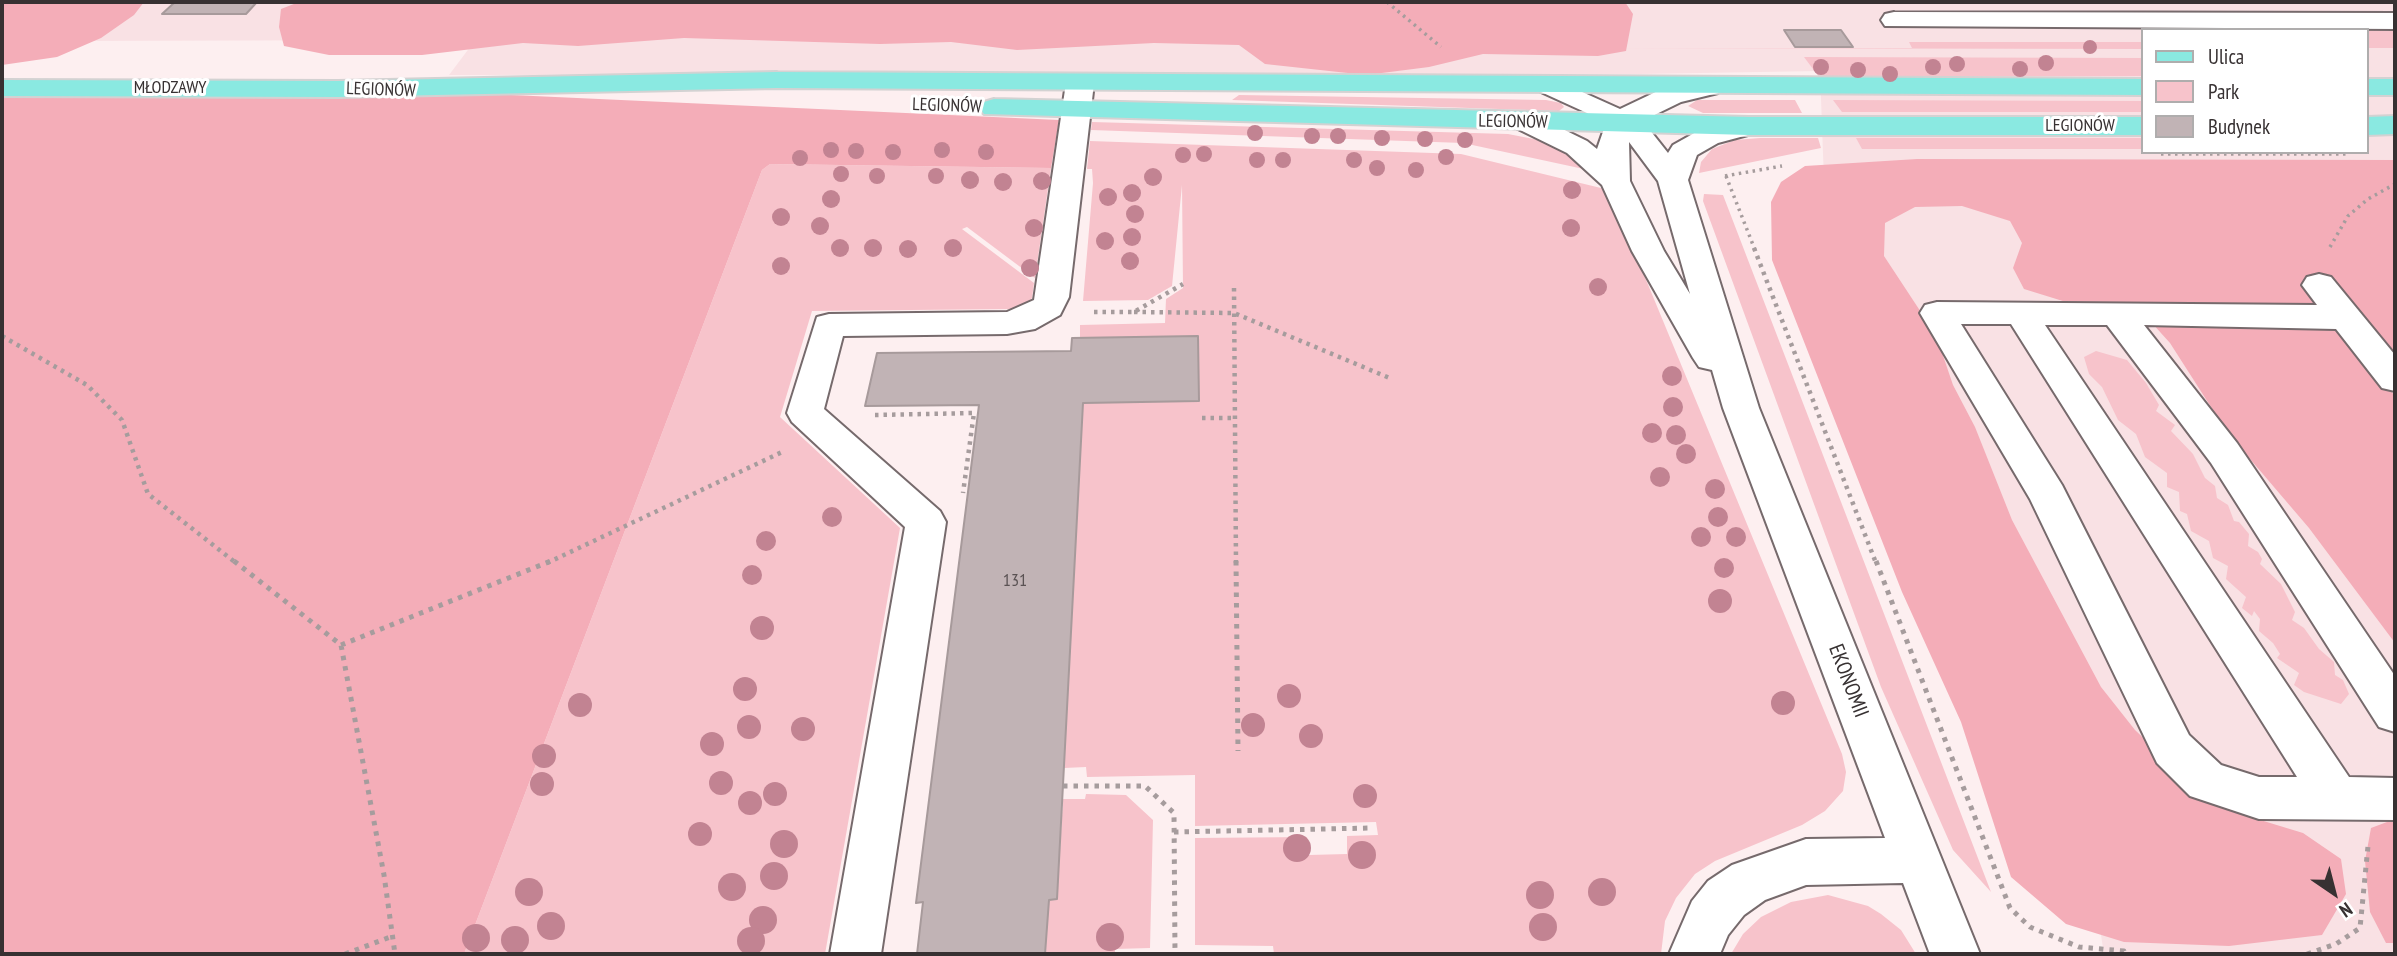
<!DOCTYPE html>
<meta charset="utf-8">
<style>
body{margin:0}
#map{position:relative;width:2397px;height:956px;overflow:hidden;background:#fdeff0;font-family:"PT Sans Narrow",sans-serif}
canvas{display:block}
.frame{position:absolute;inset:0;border:4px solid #373132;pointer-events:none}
.legend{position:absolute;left:2141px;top:28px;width:228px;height:126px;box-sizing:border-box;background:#fff;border:2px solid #afadad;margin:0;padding:9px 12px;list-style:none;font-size:21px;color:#373132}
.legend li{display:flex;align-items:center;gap:14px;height:35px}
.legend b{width:35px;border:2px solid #afadad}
.north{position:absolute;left:2299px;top:858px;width:70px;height:70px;-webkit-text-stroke:5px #fff;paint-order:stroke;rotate:145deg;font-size:19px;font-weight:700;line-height:28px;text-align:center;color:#373132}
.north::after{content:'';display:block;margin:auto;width:24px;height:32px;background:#373132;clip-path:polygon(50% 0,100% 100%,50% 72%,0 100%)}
</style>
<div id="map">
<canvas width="2397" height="956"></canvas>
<div class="frame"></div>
<ul class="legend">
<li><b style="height:9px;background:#8ae9e1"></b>Ulica</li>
<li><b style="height:19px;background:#f7c3cb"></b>Park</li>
<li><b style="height:19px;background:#c1b3b5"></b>Budynek</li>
</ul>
<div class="north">N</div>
</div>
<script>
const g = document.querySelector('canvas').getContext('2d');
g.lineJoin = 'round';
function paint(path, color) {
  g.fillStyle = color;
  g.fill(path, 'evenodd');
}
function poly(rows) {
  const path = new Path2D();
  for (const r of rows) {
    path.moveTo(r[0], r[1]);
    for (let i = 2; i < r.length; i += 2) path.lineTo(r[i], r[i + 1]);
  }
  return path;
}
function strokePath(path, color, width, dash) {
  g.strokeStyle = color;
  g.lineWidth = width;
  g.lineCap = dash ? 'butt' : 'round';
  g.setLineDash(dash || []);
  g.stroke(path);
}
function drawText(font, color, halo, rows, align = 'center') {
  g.font = font + ' "PT Sans Narrow",sans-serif';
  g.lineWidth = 6;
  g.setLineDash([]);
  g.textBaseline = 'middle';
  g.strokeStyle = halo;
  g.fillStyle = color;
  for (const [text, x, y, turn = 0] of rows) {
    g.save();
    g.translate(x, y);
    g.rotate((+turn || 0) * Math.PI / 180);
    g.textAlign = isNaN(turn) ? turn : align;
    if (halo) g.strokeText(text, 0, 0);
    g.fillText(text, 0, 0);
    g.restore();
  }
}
const built = poly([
 [111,2,453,2,423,40,65,41],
 [504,2,2395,2,2395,954,2104,954,2089,860,1824,181,1820,71,1640,74,449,75],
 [2143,30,2367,30,2367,152,2143,152]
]);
const green = poly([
 [2261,28,2395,28,2395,48,2367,48,2367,30],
 [1909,42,2143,42,2143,49,1622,48,1912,48],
 [1804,57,2143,58,2143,76,1819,77],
 [1239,95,1546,100,1561,103,1564,107,1559,111,1232,100],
 [1697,100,1795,100,1802,113,1703,113,1688,106],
 [1833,100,2143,101,2143,112,1842,112],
 [1092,122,1508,134,1544,141,1569,151,1593,171,1463,143,1091,130],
 [1760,138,1818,138,1821,148,1699,173,1701,162,1712,149,1735,140],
 [1856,138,2143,138,2143,149,1862,149],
 [1090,141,1461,154,1605,189,1623,224,1842,754,1846,772,1843,791,1825,811,1802,825,1715,861,1695,874,1676,898,1665,921,1661,954,1274,954,1273,946,1195,945,1195,838,1307,837,1309,855,1347,854,1347,836,1378,835,1376,822,1195,826,1195,775,1087,777,1086,767,1064,768,1083,403,1199,401,1198,336,1080,338,1080,325,1165,323,1166,299,1183,288,1182,185,1172,286,1148,300,1083,301,1093,183,1092,169,1087,169],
 [770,164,1051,168,1035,278,967,227,962,229,1034,283,1032,298,1028,303,1011,309,812,311,780,417,900,528,825,954,464,954,762,170],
 [1704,194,1723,195,1991,892,1953,850,1881,687,1703,201],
 [2096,351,2127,360,2146,383,2159,405,2156,411,2175,425,2171,431,2193,454,2205,478,2215,486,2217,498,2228,505,2234,521,2239,522,2249,534,2248,546,2258,552,2262,559,2260,564,2281,584,2295,612,2292,620,2304,628,2319,649,2334,662,2335,675,2343,680,2349,694,2341,704,2304,692,2294,685,2299,673,2277,658,2280,654,2273,643,2259,631,2260,619,2254,611,2252,616,2242,608,2246,597,2226,579,2228,566,2213,558,2209,541,2191,531,2187,514,2180,511,2179,492,2167,487,2167,473,2145,457,2136,434,2118,420,2102,387,2089,374,2084,357],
 [1086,794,1126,795,1153,820,1150,948,1115,949,1115,954,1045,954,1049,900,1057,899,1063,799,1085,799],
 [1828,895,1868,906,1881,914,1901,930,1916,954,1731,954,1743,934,1761,917,1791,902]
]);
const forest = poly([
 [2,2,144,2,134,15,101,38,57,57,2,65],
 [299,2,1625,2,1633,14,1626,51,1598,56,1483,54,1429,67,1366,75,1265,64,1239,45,1154,43,1017,50,951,42,880,44,684,38,578,46,523,43,422,55,329,55,284,46,279,27,281,9],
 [2,88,380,89,1059,120,1051,168,770,164,762,170,464,954,2,954],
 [1917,159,2395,160,2395,374,2312,280,2306,291,2395,396,2395,643,2309,528,2227,432,2170,343,2142,312,2100,303,2066,302,2024,289,2013,268,2022,243,2010,221,1962,206,1915,207,1885,223,1884,256,1936,335,1953,385,1975,427,2012,520,2101,687,2135,730,2196,788,2257,819,2303,833,2341,859,2346,894,2322,935,2229,946,2124,942,2066,924,2011,877,1961,722,1902,592,1772,260,1771,202,1781,182,1805,166],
 [2395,819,2395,943,2386,943,2370,912,2365,861,2371,828]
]);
const building = poly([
 [175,2,257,2,246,14,162,14,175,2],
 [1784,30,1841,30,1853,47,1795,47,1784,30],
 [1198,336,1199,401,1083,403,1057,899,1049,900,1045,954,917,954,923,902,916,903,979,405,865,406,877,353,1071,351,1072,338,1198,336]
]);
const pathFar2 = poly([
 [1387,2,1441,47],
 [2161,154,2348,154],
 [1725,176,1782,166],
 [1726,176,1755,250],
 [2330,247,2348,216,2368,199,2395,184]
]);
const pathFar1 = poly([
 [1754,248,1876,563],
 [1234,288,1236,563],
 [1094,312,1134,312,1183,284],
 [1134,312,1234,313,1392,379],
 [2,336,87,385,122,420,148,494,236,563],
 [875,415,974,413,963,493],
 [1202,418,1235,418],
 [547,563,782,452]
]);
const path = poly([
 [234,561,341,645,384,875,395,954],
 [1236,561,1238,751],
 [1876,561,2010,908,2030,927,2079,947,2124,951,2125,954],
 [341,645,551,561],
 [1063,786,1145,786,1174,813,1175,954],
 [1174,832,1373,828],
 [345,954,393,936],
 [2307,954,2336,944,2360,928,2368,846]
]);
const minor = poly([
 [1894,12,2395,13,2395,29,1885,26,1881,20,1885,14,1894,12],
 [1080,75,1090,77,1094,83,1069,297,1060,315,1035,329,1007,334,843,336,824,409,940,511,946,522,881,954,830,954,905,527,792,422,787,413,817,317,829,314,1007,312,1034,300,1066,83,1070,77,1080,75],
 [1551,78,1620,109,1662,89,1708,79,1718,81,1722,87,1718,93,1681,102,1640,122,1649,129,1668,153,1673,145,1698,131,1749,117,1759,120,1764,126,1759,132,1718,143,1697,155,1688,180,1759,408,1980,954,1930,954,1903,883,1806,885,1765,900,1744,915,1728,935,1720,954,1669,954,1692,901,1708,881,1732,865,1806,839,1885,838,1723,408,1712,370,1699,367,1693,358,1632,251,1602,185,1567,153,1516,128,1511,122,1516,116,1526,113,1536,116,1587,141,1597,149,1605,126,1587,113,1541,92,1537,86,1541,80,1551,78],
 [1629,142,1658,181,1690,294,1664,251,1630,181,1629,142],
 [2319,274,2331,277,2395,355,2395,391,2382,388,2336,329,2144,325,2237,443,2395,676,2395,732,2379,727,2211,463,2107,325,2045,325,2349,777,2395,778,2395,820,2259,819,2190,796,2157,763,2030,499,1920,313,1925,305,1937,302,2317,305,2302,285,2307,277,2319,274],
 [1961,324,2011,324,2297,777,2259,777,2221,765,2189,735,2062,485,1961,324]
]);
const major = poly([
 [777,72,2143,79,2143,95,777,88,338,97,2,96,2,80,338,81,777,72],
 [2367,79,2395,79,2395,95,2367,95,2367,79],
 [994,99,1749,117,2143,117,2143,135,1749,135,984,114,980,108,984,102,994,99],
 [2395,116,2395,134,2367,135,2367,117,2395,116]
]);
const trees = [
 [2090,47,7],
 [2046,63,8],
 [1957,64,8],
 [1821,67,8],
 [1933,67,8],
 [2020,69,8],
 [1858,70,8],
 [1890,74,8],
 [1255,133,8],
 [1312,136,8],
 [1338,136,8],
 [1382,138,8],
 [1425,139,8],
 [1465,140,8],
 [831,150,8],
 [942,150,8],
 [856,151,8],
 [893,152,8],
 [986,152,8],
 [1204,154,8],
 [1183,155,8],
 [1446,157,8],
 [800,158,8],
 [1257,160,8],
 [1283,160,8],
 [1354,160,8],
 [1377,168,8],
 [1416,170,8],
 [841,174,8],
 [877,176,8],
 [936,176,8],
 [1153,177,9],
 [970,180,9],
 [1042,181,9],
 [1003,182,9],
 [1572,190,9],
 [1132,193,9],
 [1108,197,9],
 [831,199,9],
 [1135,214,9],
 [781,217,9],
 [820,226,9],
 [1034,228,9],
 [1571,228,9],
 [1132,237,9],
 [1105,241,9],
 [840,248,9],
 [873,248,9],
 [953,248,9],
 [908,249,9],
 [1130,261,9],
 [781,266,9],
 [1030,268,9],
 [1598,287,9],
 [1672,376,10],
 [1673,407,10],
 [1652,433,10],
 [1676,435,10],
 [1686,454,10],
 [1660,477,10],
 [1715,489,10],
 [832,517,10],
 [1718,517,10],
 [1701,537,10],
 [1736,537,10],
 [766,541,10],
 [1724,568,10],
 [752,575,10],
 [1720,601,12],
 [762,628,12],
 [745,689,12],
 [1289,696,12],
 [1783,703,12],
 [580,705,12],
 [1253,725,12],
 [749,727,12],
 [803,729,12],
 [1311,736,12],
 [712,744,12],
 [544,756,12],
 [721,783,12],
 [542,784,12],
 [775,794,12],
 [1365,796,12],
 [750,803,12],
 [700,834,12],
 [784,844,14],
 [1297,848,14],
 [1362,855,14],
 [774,876,14],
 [732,887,14],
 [529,892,14],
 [1602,892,14],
 [1540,895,14],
 [763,920,14],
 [551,926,14],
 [1543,927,14],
 [1110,937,14],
 [476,938,14],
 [515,940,14],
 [751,941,14]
];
const farStreetnames = [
 ["MŁODZAWY",170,88],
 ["LEGIONÓW",381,90,2],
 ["LEGIONÓW",947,106,2],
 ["LEGIONÓW",1513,122,1],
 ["LEGIONÓW",2080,126]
];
const numberNames = [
 ["131",1015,581]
];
const streetNames = [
 ["EKONOMII",1848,681,69]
];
paint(built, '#f9e1e4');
paint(green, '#f7c3cb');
paint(forest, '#f4adb8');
paint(building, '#c1b3b5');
strokePath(building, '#a79a9b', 2);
strokePath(minor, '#766a6c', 4);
strokePath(major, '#d3d2d2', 4);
strokePath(pathFar2, '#a69c9d', 3.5, [2.5, 4.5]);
strokePath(pathFar1, '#a69c9d', 4.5, [3.5, 5]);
strokePath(path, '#a69c9d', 5, [4.5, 6]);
paint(minor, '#fff');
paint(major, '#8ae9e1');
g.fillStyle = '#c28392';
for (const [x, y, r] of trees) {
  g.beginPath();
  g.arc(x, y, r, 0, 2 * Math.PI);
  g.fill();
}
drawText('18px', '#373132', '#fff', farStreetnames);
drawText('18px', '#5a5253', null, numberNames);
drawText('21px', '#373132', '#fff', streetNames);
</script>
